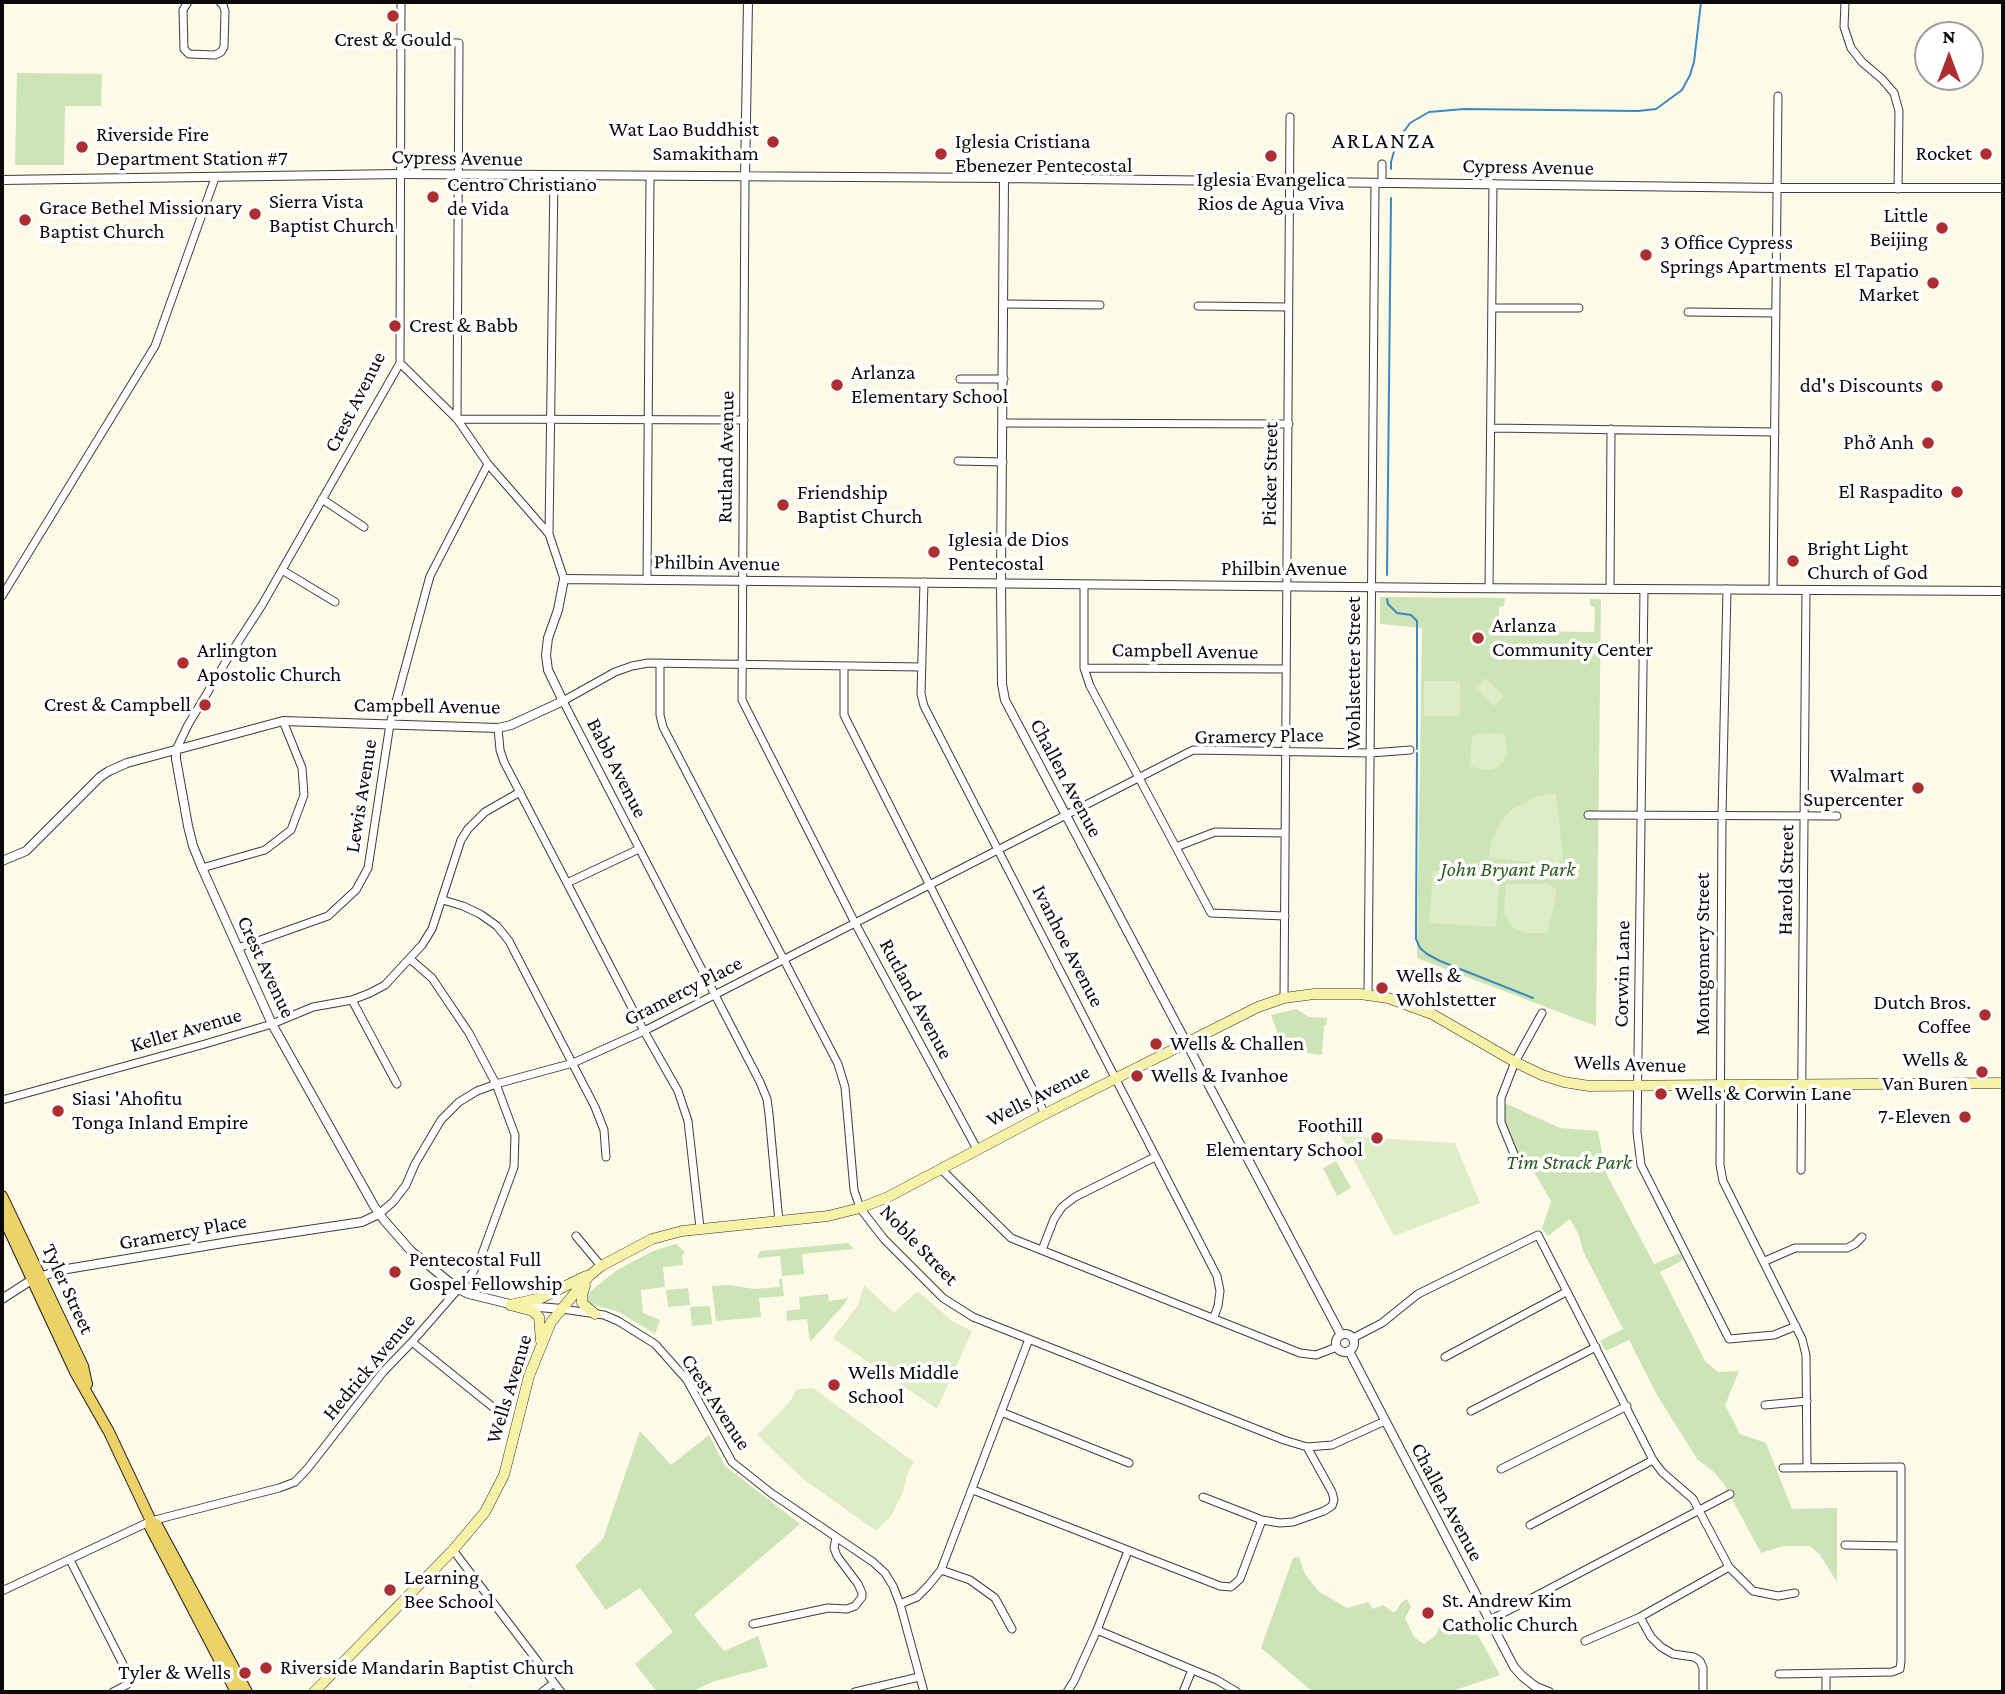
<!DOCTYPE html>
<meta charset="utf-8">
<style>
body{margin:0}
#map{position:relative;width:2005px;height:1694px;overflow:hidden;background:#fdfae8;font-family:"Crimson Pro",serif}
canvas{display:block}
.frame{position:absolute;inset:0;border:4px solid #0a0a0a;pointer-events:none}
.north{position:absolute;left:1914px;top:21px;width:70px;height:70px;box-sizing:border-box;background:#fff;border:2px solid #9d9d9d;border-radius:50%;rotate:0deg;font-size:19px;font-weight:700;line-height:28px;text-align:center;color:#0a0a0a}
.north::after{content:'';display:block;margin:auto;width:24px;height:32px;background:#ad2e30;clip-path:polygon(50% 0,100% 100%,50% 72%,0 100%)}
</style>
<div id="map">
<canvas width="2005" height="1694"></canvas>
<div class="frame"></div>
<div class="north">N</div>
</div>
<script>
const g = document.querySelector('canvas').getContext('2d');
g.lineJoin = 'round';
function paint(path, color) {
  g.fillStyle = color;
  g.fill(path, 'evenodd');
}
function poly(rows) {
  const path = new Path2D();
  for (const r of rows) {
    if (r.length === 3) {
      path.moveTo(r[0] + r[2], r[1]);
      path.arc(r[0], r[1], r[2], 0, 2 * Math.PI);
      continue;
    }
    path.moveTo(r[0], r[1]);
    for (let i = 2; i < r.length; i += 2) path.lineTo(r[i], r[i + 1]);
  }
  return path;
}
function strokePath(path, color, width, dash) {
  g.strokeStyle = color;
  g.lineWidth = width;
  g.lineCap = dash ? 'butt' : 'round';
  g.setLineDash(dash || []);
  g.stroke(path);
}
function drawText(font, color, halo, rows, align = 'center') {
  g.font = font + ' "Crimson Pro",serif';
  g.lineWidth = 7;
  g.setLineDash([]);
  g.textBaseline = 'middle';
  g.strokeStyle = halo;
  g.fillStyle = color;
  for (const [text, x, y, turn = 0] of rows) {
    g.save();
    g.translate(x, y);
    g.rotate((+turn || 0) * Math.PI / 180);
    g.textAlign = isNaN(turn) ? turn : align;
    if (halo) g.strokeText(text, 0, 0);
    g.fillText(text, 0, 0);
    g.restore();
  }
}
const green = poly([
 [17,73,102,74,101,106,65,106,64,165,15,165],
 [1380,597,1505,598,1504,606,1499,607,1499,622,1513,626,1513,631,1594,632,1595,608,1590,605,1590,599,1601,599,1596,1026,1417,958,1422,628,1380,624],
 [1296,1009,1309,1017,1327,1018,1326,1025,1324,1026,1322,1055,1308,1053,1281,1042,1271,1015],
 [1500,1101,1560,1128,1598,1131,1606,1173,1654,1264,1680,1253,1683,1260,1660,1272,1705,1361,1718,1372,1739,1371,1725,1405,1740,1434,1766,1443,1792,1509,1837,1508,1837,1582,1820,1555,1810,1546,1783,1546,1761,1553,1724,1484,1714,1472,1697,1459,1657,1395,1629,1340,1606,1351,1600,1341,1623,1329,1583,1251,1579,1235,1570,1219,1548,1236,1542,1229,1551,1201,1532,1169,1517,1153,1506,1133],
 [1336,1161,1351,1188,1337,1196,1323,1168],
 [848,1243,854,1249,802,1254,804,1274,782,1276,780,1256,758,1258,758,1254,761,1251],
 [676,1244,685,1252,682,1256,683,1265,663,1267,665,1287,641,1290,643,1313,660,1320,655,1334,619,1312,588,1303,588,1296,592,1290,617,1270,653,1251],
 [779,1279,782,1279,784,1296,759,1298,761,1317,716,1321,712,1286,729,1285,754,1289,780,1287],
 [688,1288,690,1305,668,1307,666,1290],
 [828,1294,829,1301,848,1298,842,1307,810,1342,807,1319,787,1321,786,1311,800,1309,799,1297],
 [710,1306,712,1324,692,1326,690,1307],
 [640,1431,671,1465,709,1435,725,1466,800,1524,694,1615,724,1651,758,1636,768,1667,715,1681,690,1692,657,1692,635,1664,673,1632,640,1588,606,1610,575,1566,603,1539],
 [1299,1557,1305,1574,1318,1591,1347,1608,1368,1602,1373,1609,1383,1605,1391,1611,1395,1612,1402,1602,1407,1599,1411,1607,1405,1618,1414,1637,1424,1644,1435,1636,1443,1620,1469,1619,1500,1675,1449,1692,1313,1692,1261,1648,1293,1558]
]);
const pitch = poly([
 [1485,678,1504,696,1494,706,1475,688],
 [1424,681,1460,681,1460,716,1424,716],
 [1494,733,1505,734,1507,755,1504,761,1498,767,1492,769,1485,770,1470,766,1472,737,1476,734],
 [1556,793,1563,859,1556,865,1489,858,1491,844,1495,833,1500,822,1511,810,1537,796],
 [1433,871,1500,875,1496,927,1429,923],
 [1506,884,1548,884,1553,887,1556,890,1556,898,1547,933,1526,933,1512,927,1504,913],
 [1341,1136,1455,1143,1480,1203,1394,1236],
 [864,1285,894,1313,918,1291,952,1321,972,1331,937,1409,833,1338,858,1305],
 [813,1388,914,1462,908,1472,903,1492,891,1516,876,1531,803,1479,757,1435,789,1403,797,1389]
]);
const stream = poly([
 [1391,169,1391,162,1397,141,1410,123,1429,112,1464,109,1638,111,1656,109,1682,90,1690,75,1694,62,1701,2],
 [1387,575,1391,198],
 [1387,599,1388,604,1397,613,1411,615,1417,621,1417,749],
 [1417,753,1416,927,1416,939,1420,948,1427,954,1440,961,1533,998]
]);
const minor = poly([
 [188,2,183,10,184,49,189,54,215,55,221,52,224,47,225,11,223,5,220,2],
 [1845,2,1844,27,1851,48,1862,62,1882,79,1894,93,1899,111,1898,189],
 [400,41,459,43,457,419],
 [745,177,742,700,855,923,977,1149],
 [1382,183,1382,164],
 [1004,304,1100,305],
 [1198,306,1288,307],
 [1492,308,1579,308],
 [1688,312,1776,313],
 [400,363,457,419,488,464,549,534,564,579],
 [960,379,1004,379],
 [457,419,744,420],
 [1003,423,1289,424],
 [1491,428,1775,432],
 [958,461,1003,462],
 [322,499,364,527],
 [549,534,554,176],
 [282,570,335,602],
 [647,580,650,177],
 [924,582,921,694,924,706,1217,1276,1220,1291,1218,1306,1214,1317],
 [1084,585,1084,668,1090,686,1211,913,1285,916],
 [1489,588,1493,184],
 [1610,589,1611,429],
 [1644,589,1637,1132,1641,1165,1729,1339,1774,1335,1796,1326],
 [1727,589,1722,815,1720,1165,1723,1181,1802,1339,1806,1355,1807,1467],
 [1773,590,1778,96],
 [2,596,155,346,215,178],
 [660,663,660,715,663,727,838,1064,845,1087,854,1190,860,1208,884,1239,943,1298,973,1317,1284,1440,1307,1447,1332,1445,1385,1421],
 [844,666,844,715,1045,1114],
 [1084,668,1286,669],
 [498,728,500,750,504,762,644,1031,678,1091,688,1121,700,1228],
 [176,750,188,725,231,653,262,605,400,363,401,2],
 [1588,815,1837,816],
 [1176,847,1215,832,1285,833],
 [202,868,265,850,291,830,304,795,302,768,283,721],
 [567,883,639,849],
 [443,900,463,906,480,914,497,926,509,941,595,1107,604,1130,606,1157],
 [238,948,328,916,356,890,368,868,390,724,430,576,488,464],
 [1368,995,1375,183],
 [1284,998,1290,117],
 [352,1000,397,1084],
 [2,1100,205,1044,272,1024,313,1007,352,1000,370,993,385,985,422,945,432,929,461,840,468,829,485,812,520,792],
 [1518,1164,1501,1122,1501,1098,1515,1062,1542,1013],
 [941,1169,1011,1238,1300,1353,1316,1355,1337,1347],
 [1801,1170,1806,590],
 [379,1214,393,1202,406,1185,415,1164,441,1120,459,1102,477,1091,496,1084,573,1063,644,1031,1193,750,1371,753,1410,750],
 [779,1222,769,1114,767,1099,760,1082,563,701,615,672,632,666,648,663,922,667],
 [576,1236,601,1266],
 [1042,1250,1054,1219,1062,1207,1075,1197,1155,1157],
 [1765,1261,1795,1248,1847,1248,1855,1244,1862,1237],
 [562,1309,604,1315,618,1321,655,1344,687,1380,732,1462,771,1493,873,1562,885,1573,893,1586,900,1604,924,1692],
 [1353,1338,1382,1323,1418,1294,1538,1235,1653,1460,1662,1472,1693,1499,1729,1567,1753,1591,1778,1596,1795,1593],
 [412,1342,494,1408],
 [1445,1357,1566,1292],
 [1765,1405,1807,1401],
 [1471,1411,1596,1347],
 [1001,1412,1129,1463],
 [1501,1469,1627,1406],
 [973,1490,1220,1586,1231,1587,1240,1579,1262,1520],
 [1203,1497,1262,1520,1280,1523,1293,1522,1324,1511,1332,1506,1334,1500,1332,1492,1307,1447],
 [1530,1525,1653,1460],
 [1845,1545,1901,1546],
 [453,1550,561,1692],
 [70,1560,132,1682,113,1692],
 [941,1570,970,1580,995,1598,1012,1629],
 [2,1591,151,1521,279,1488,295,1482,308,1468,383,1372,412,1342,473,1272,482,1254,514,1167,515,1135,496,1084,469,1033,432,978,410,959],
 [900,1604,917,1597,928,1586,941,1570,1029,1339],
 [1640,1617,1651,1637,1661,1647,1673,1654,1694,1657,1700,1661,1703,1668,1703,1692],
 [1490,1620,1730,1494],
 [753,1624,828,1608,847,1609,855,1606,862,1597,862,1593,858,1584,837,1556,834,1548,836,1537],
 [1097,1630,1217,1680,1237,1692],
 [1585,1641,1640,1617,1729,1567],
 [1826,1673,1826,1692],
 [1779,1674,1892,1672,1900,1669,1901,1661,1901,1467,1783,1468],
 [542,1692,554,1683],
 [855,1692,919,1677],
 [1067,1692,1074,1681,1097,1630,1128,1551],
 [1183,1692,1192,1670]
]);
const tertiary = poly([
 [745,177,748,2],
 [1004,178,1001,583,1002,684,1005,700,1341,1335],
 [2,180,401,174,1004,178,1777,188,2003,188],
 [176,750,176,759,188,826,193,846,202,868,272,1024,374,1206,383,1219,411,1251,458,1289,469,1294,514,1305],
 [2,861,26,851,100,777,109,771,127,763,283,721,498,728,511,725,563,701,548,670,546,655,548,638,558,610,564,579,1449,588,2003,591],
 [2,1299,33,1279,61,1270,235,1241,362,1222,379,1214],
 [527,1306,562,1309],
 [1345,1343,9],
 [1349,1351,1514,1667,1522,1676,1536,1687,1549,1692]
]);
const secondary = poly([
 [585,1286,582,1295,582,1303,595,1314],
 [510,1305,541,1298,586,1276],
 [514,1306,533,1311,539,1317,541,1341],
 [314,1692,453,1550,485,1512,504,1475,529,1376,551,1322,589,1276,601,1266,652,1239,682,1231,828,1216,860,1208,888,1197,1045,1114,1258,1007,1284,998,1314,994,1360,994,1388,998,1432,1014,1515,1062,1542,1075,1564,1082,1589,1086,2003,1083]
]);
const primary = poly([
 [2,1196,83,1366,87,1384],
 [2,1215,75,1372,109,1432,151,1521,150,1527,236,1692],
 [151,1521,157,1525,247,1692]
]);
const markers = [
 [393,16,7,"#ad2e30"],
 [773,142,7,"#ad2e30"],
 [82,147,7,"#ad2e30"],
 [941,154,7,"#ad2e30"],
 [1986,154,7,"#ad2e30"],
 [1271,156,7,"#ad2e30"],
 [433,197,7,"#ad2e30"],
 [255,214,7,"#ad2e30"],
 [25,220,7,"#ad2e30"],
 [1942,228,7,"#ad2e30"],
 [1646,255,7,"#ad2e30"],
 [1933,283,7,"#ad2e30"],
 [395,326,7,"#ad2e30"],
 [837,385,7,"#ad2e30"],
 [1937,386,7,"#ad2e30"],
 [1928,443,7,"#ad2e30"],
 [1957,492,7,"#ad2e30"],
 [783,505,7,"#ad2e30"],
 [934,552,7,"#ad2e30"],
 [1793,561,7,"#ad2e30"],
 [1478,638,7,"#ad2e30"],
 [183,663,7,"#ad2e30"],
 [205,705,7,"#ad2e30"],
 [1918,788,7,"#ad2e30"],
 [1382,988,7,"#ad2e30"],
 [1985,1015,7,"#ad2e30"],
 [1156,1044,7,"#ad2e30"],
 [1982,1072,7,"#ad2e30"],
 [1137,1076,7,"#ad2e30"],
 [1661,1094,7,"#ad2e30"],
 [58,1111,7,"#ad2e30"],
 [1965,1117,7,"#ad2e30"],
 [1377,1138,7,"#ad2e30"],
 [395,1272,7,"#ad2e30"],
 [834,1385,7,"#ad2e30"],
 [390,1590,7,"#ad2e30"],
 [1428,1613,7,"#ad2e30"],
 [266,1668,7,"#ad2e30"],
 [245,1673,7,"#ad2e30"]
];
const poiNames = [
 ["Crest & Gould",393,40,"center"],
 ["Wat Lao Buddhist",759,130,"right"],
 ["Samakitham",759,154,"right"],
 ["Riverside Fire",96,135],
 ["Department Station #7",96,159],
 ["Iglesia Cristiana",955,142],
 ["Ebenezer Pentecostal",955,166],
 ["Rocket",1972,154,"right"],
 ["Iglesia Evangelica",1271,180,"center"],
 ["Rios de Agua Viva",1271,204,"center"],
 ["Centro Christiano",447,185],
 ["de Vida",447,209],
 ["Sierra Vista",269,202],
 ["Baptist Church",269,226],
 ["Grace Bethel Missionary",39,208],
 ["Baptist Church",39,232],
 ["Little",1928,216,"right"],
 ["Beijing",1928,240,"right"],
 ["3 Office Cypress",1660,243],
 ["Springs Apartments",1660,267],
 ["El Tapatio",1919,271,"right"],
 ["Market",1919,295,"right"],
 ["Crest & Babb",409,326],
 ["Arlanza",851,373],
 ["Elementary School",851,397],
 ["dd's Discounts",1923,386,"right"],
 ["Phở Anh",1914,443,"right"],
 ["El Raspadito",1943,492,"right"],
 ["Friendship",797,493],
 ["Baptist Church",797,517],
 ["Iglesia de Dios",948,540],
 ["Pentecostal",948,564],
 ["Bright Light",1807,549],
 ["Church of God",1807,573],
 ["Arlanza",1492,626],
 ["Community Center",1492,650],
 ["Arlington",197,651],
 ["Apostolic Church",197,675],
 ["Crest & Campbell",191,705,"right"],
 ["Walmart",1904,776,"right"],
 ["Supercenter",1904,800,"right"],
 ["Wells &",1396,976],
 ["Wohlstetter",1396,1000],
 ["Dutch Bros.",1971,1003,"right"],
 ["Coffee",1971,1027,"right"],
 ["Wells & Challen",1170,1044],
 ["Wells &",1968,1060,"right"],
 ["Van Buren",1968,1084,"right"],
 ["Wells & Ivanhoe",1151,1076],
 ["Wells & Corwin Lane",1675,1094],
 ["Siasi 'Ahofitu",72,1099],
 ["Tonga Inland Empire",72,1123],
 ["7-Eleven",1951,1117,"right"],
 ["Foothill",1363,1126,"right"],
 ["Elementary School",1363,1150,"right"],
 ["Pentecostal Full",409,1260],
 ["Gospel Fellowship",409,1284],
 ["Wells Middle",848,1373],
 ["School",848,1397],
 ["Learning",404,1578],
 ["Bee School",404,1602],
 ["St. Andrew Kim",1442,1601],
 ["Catholic Church",1442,1625],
 ["Riverside Mandarin Baptist Church",280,1668],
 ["Tyler & Wells",231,1673,"right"]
];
const streetNames = [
 ["Cypress Avenue",457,158,1],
 ["Cypress Avenue",1528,167,1],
 ["Crest Avenue",355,402,-63],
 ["Rutland Avenue",726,457,-89],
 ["Picker Street",1270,474,-89],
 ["Philbin Avenue",717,563,1],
 ["Philbin Avenue",1284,569],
 ["Campbell Avenue",1185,651,1],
 ["Wohlstetter Street",1354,673,-90],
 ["Campbell Avenue",427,706,1],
 ["Gramercy Place",1259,736,-1],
 ["Babb Avenue",617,768,63],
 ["Challen Avenue",1066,778,62],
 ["Lewis Avenue",361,796,-81],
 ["Harold Street",1786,880,-89],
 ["Ivanhoe Avenue",1068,946,63],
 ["Montgomery Street",1703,954,-90],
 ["Crest Avenue",266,967,65],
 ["Corwin Lane",1622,974,-89],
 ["Gramercy Place",683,991,-27],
 ["Rutland Avenue",916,999,62],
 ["Keller Avenue",186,1030,-16],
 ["Wells Avenue",1630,1064,2],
 ["Wells Avenue",1038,1096,-27],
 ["Gramercy Place",183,1232,-10],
 ["Noble Street",919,1245,46],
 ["Tyler Street",68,1289,65],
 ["Hedrick Avenue",369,1367,-50],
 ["Wells Avenue",509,1389,-73],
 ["Crest Avenue",716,1402,57],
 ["Challen Avenue",1447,1502,62]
];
const parkNames = [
 ["John Bryant Park",1508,870],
 ["Tim Strack Park",1569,1163]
];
const neighbourhoodNames = [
 ["ARLANZA",1384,141]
];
paint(green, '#cce4b6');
paint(pitch, '#deecc7');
strokePath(stream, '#3e88c1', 2);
strokePath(minor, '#3d3d3d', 9);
strokePath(tertiary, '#3d3d3d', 10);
strokePath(secondary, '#2c2c2c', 11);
strokePath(primary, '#1b1b1b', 12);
strokePath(minor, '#fff', 7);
strokePath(tertiary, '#fff', 8);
strokePath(secondary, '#f8f2a8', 10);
strokePath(primary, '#edd268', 10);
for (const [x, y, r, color] of markers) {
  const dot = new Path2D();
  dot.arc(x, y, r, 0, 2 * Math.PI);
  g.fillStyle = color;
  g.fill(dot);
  strokePath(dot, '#fff', 2.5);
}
drawText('21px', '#0a0a0a', '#fff', poiNames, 'left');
drawText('21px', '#0a0a0a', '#fff', streetNames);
drawText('italic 21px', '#2b5b21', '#fff', parkNames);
g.letterSpacing = '2px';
drawText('23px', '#0a0a0a', '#fff', neighbourhoodNames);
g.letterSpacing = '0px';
</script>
